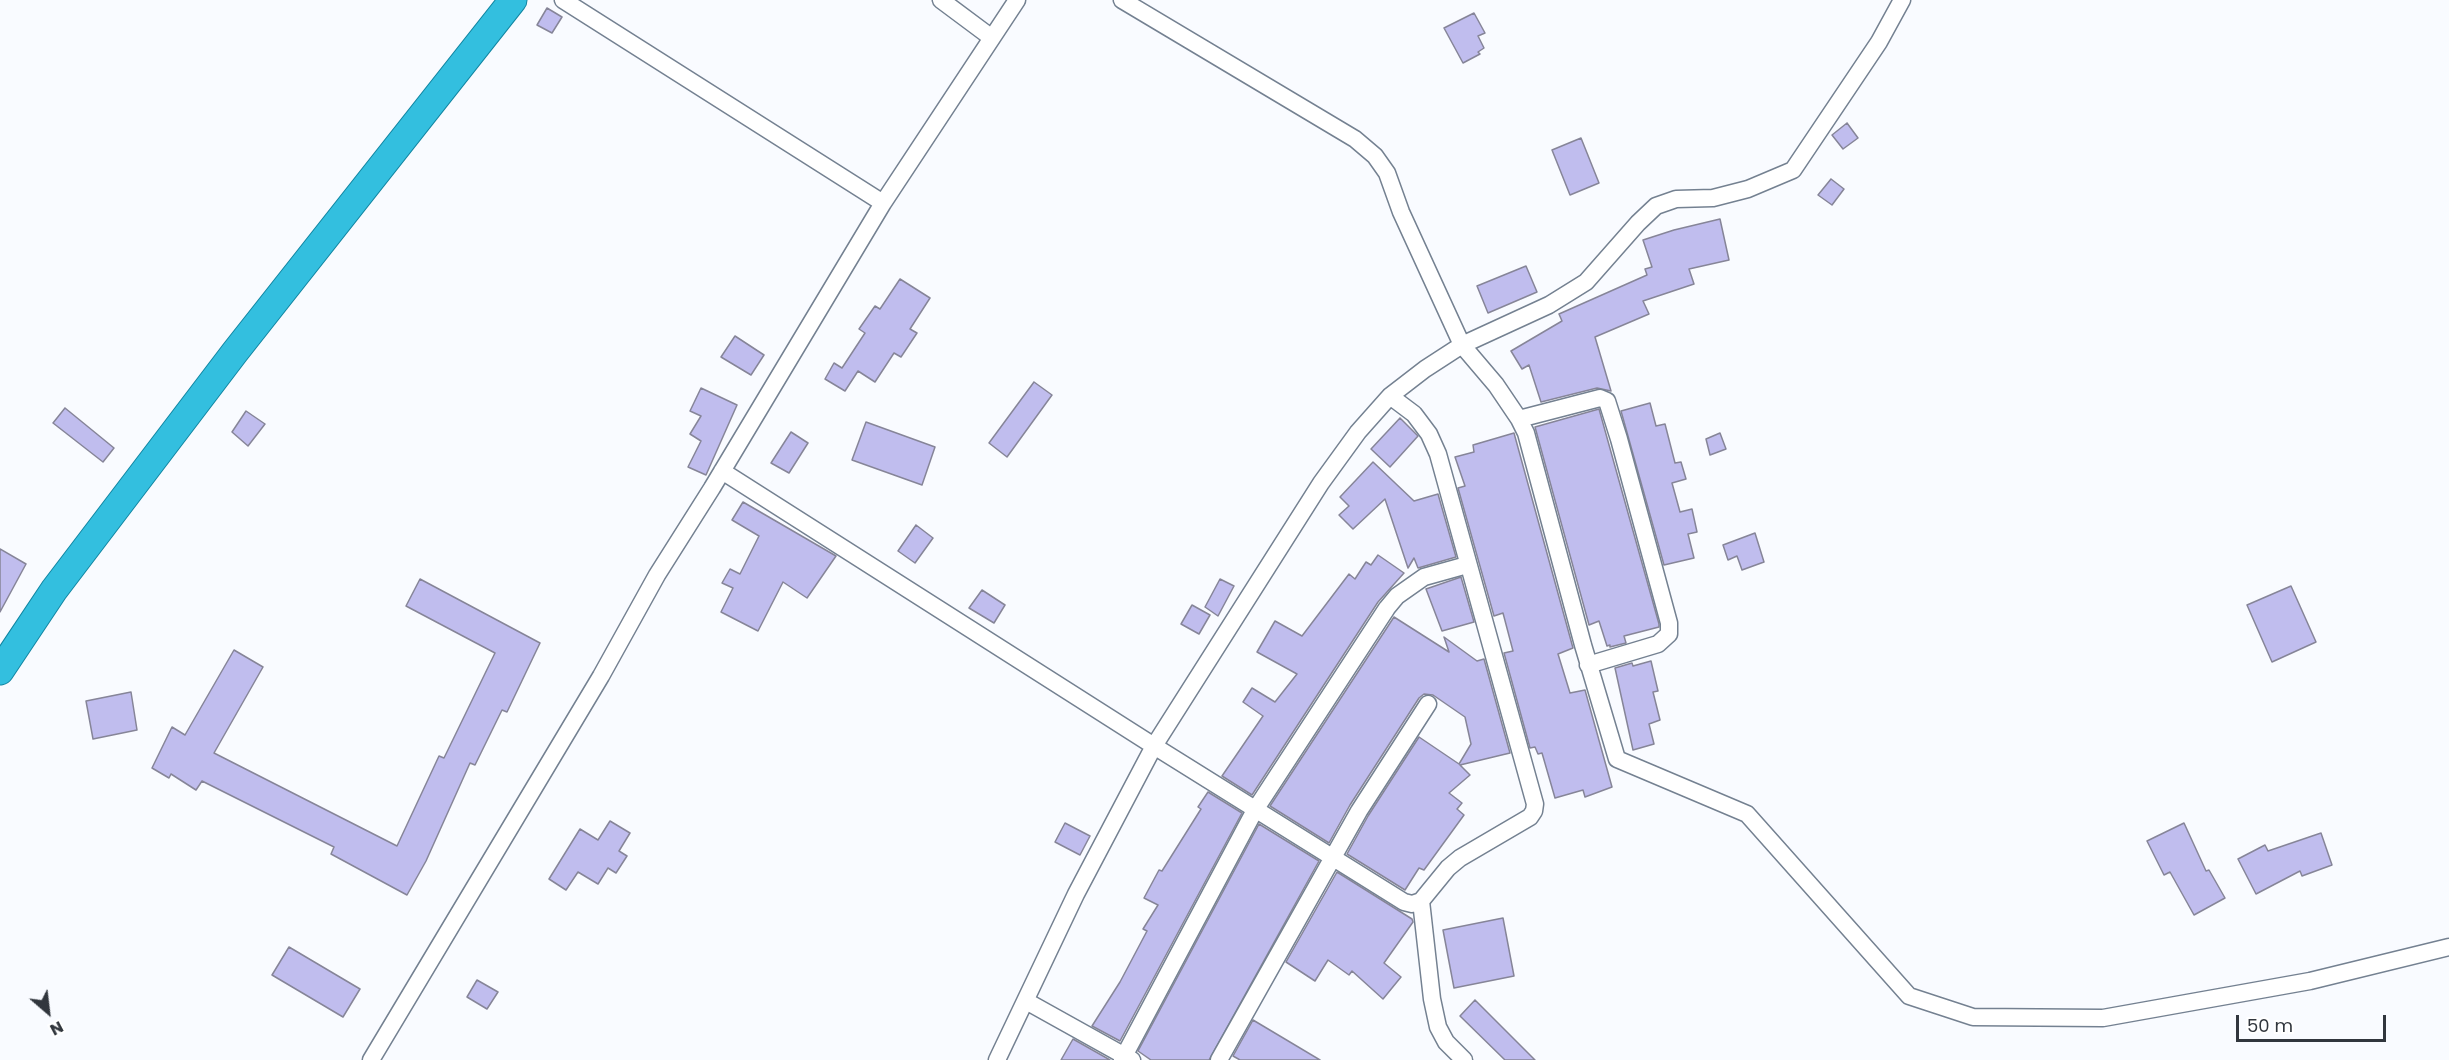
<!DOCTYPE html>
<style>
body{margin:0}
#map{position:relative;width:2449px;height:1060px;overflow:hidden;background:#f9fbff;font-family:Poppins,sans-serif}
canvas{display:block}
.north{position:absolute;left:18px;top:982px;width:60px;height:60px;-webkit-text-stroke:4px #fff;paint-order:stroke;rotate:152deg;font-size:16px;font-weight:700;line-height:24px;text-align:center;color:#31363d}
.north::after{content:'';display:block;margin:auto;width:21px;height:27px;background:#31363d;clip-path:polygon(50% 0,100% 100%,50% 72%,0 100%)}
.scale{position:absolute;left:2236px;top:1015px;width:150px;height:27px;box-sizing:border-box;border:3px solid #31363d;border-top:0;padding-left:8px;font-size:18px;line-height:21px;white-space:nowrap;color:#31363d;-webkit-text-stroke:4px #fff;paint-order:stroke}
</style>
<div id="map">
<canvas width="2449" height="1060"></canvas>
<div class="north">N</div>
<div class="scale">50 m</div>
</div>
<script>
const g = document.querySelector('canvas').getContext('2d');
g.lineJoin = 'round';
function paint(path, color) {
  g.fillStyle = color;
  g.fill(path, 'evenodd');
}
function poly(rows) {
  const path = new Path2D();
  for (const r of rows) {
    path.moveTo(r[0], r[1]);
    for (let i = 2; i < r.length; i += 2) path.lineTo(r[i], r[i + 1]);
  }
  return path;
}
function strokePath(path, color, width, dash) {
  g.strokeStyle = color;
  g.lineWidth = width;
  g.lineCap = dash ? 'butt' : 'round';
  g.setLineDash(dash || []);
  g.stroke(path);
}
const building = poly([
 [547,8,562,17,552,33,537,25,547,8],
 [1474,13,1485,33,1478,36,1484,48,1478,52,1480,54,1463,63,1444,28,1474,13],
 [1847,123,1858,138,1843,149,1832,135,1847,123],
 [1581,138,1599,183,1570,195,1552,150,1581,138],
 [1831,179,1844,189,1832,205,1818,195,1831,179],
 [1720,219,1729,260,1689,269,1694,284,1643,301,1649,314,1595,337,1611,391,1597,388,1541,402,1529,365,1522,369,1511,351,1562,321,1559,314,1647,275,1645,269,1652,267,1643,240,1674,230,1720,219],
 [1526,266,1537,292,1488,313,1477,286,1526,266],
 [900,279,930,298,910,329,917,333,901,357,894,353,875,382,858,371,845,391,825,379,834,363,842,368,865,333,859,329,875,306,880,309,900,279],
 [735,336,764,355,751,375,721,357,735,336],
 [1034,382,1052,395,1007,457,989,443,1034,382],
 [701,388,737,405,706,475,688,467,701,441,690,434,701,416,690,411,701,388],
 [1650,403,1656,426,1665,424,1675,463,1681,462,1686,479,1672,483,1680,512,1692,509,1697,532,1688,534,1694,558,1664,565,1621,411,1650,403],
 [65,408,114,448,103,462,53,423,65,408],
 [1599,409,1659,624,1659,627,1624,636,1626,643,1610,647,1610,645,1607,646,1599,621,1589,625,1535,427,1599,409],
 [246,411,265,424,248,446,232,432,246,411],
 [1400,418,1418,436,1390,467,1371,449,1400,418],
 [866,422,935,447,922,485,852,460,866,422],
 [791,432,808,443,789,473,771,463,791,432],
 [1514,433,1573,648,1558,654,1570,693,1585,690,1612,787,1585,797,1583,790,1555,798,1542,753,1538,754,1535,747,1530,748,1504,653,1513,651,1503,613,1494,616,1458,488,1465,486,1455,457,1474,452,1473,445,1514,433],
 [1720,433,1726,449,1710,455,1706,439,1720,433],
 [1373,462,1414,501,1438,494,1456,557,1418,568,1414,558,1408,568,1385,499,1353,529,1339,515,1349,506,1340,497,1373,462],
 [743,502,836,556,807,598,783,582,758,631,721,612,733,588,722,583,730,569,740,574,759,536,732,520,743,502],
 [916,525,933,538,915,563,898,551,916,525],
 [1755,533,1764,562,1742,570,1737,556,1728,560,1723,545,1755,533],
 [0,549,26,564,0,612,0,549],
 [1378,555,1404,573,1378,602,1252,795,1222,776,1263,716,1243,702,1252,688,1275,702,1297,674,1257,652,1275,621,1302,636,1349,574,1355,579,1366,562,1371,565,1378,555],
 [1461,577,1474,622,1442,631,1426,589,1461,577],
 [420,579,540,643,507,712,502,710,475,765,470,763,426,861,407,895,331,854,334,847,202,781,196,790,171,774,169,778,152,768,172,727,185,735,234,650,263,667,214,753,397,846,439,756,444,758,495,653,406,606,420,579],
 [1220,579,1234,586,1218,616,1205,607,1220,579],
 [2291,586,2316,642,2272,662,2247,605,2291,586],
 [982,590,1005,605,994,623,969,608,982,590],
 [1192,605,1210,615,1199,634,1181,624,1192,605],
 [1394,617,1449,652,1444,637,1477,661,1484,659,1510,753,1460,765,1470,775,1449,793,1462,803,1457,809,1464,815,1424,870,1419,868,1405,890,1347,854,1368,816,1419,737,1459,764,1471,744,1465,717,1433,695,1424,694,1419,698,1350,805,1329,843,1270,806,1394,617],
 [1651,661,1658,691,1653,692,1660,720,1649,724,1654,744,1633,750,1615,668,1632,663,1633,666,1651,661],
 [131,692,137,730,93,739,86,701,131,692],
 [1208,792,1242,813,1120,1041,1092,1026,1120,982,1147,931,1143,929,1158,905,1144,898,1159,870,1162,871,1201,809,1198,807,1208,792],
 [610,821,630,833,619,851,627,856,616,873,608,868,598,884,578,872,566,890,549,879,580,829,598,840,610,821],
 [1065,823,1090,836,1080,855,1055,842,1065,823],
 [2184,823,2206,871,2209,870,2225,898,2194,915,2170,872,2164,875,2147,841,2184,823],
 [1259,824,1319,861,1209,1060,1151,1060,1138,1051,1259,824],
 [2321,833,2332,865,2302,876,2300,871,2256,894,2238,859,2265,845,2268,851,2321,833],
 [1337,872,1412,919,1413,922,1384,963,1401,977,1383,999,1352,971,1349,975,1328,960,1315,981,1286,962,1337,872],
 [1503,918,1514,976,1454,988,1443,930,1503,918],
 [289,947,360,989,343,1017,272,975,289,947],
 [477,980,498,992,487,1009,467,997,477,980],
 [1475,1000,1535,1060,1505,1060,1460,1016,1475,1000],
 [1253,1020,1320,1060,1240,1060,1233,1056,1253,1020],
 [1073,1039,1110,1060,1061,1060,1073,1039]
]);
const minor = poly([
 [563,0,883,203],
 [941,0,992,38],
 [1902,0,1879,42,1793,170,1748,189,1713,198,1676,199,1656,206,1638,223,1586,282,1549,305,1462,345,1496,385,1519,419,1526,433,1583,645,1617,759,1747,814,1909,996,1973,1017,2103,1018,2310,981,2449,947],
 [1519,419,1600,398,1607,401,1619,439,1669,623,1669,634,1658,644,1588,665],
 [722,471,1154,746,1404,902,1412,904,1421,901,1448,868,1460,858,1530,817,1534,811,1535,804,1438,454,1429,434,1414,414,1390,396],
 [1421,901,1432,999,1438,1027,1446,1042,1464,1060],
 [1026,1001,1132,1060],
 [371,1060,601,676,657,575,712,488,883,203,1017,0],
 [997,1060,1076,894,1154,746,1321,483,1358,432,1390,396,1425,369,1462,345,1401,212,1387,173,1375,156,1355,139,1122,0],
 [1122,1060,1255,810,1387,608,1397,596,1424,577,1467,565],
 [1219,1060,1359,811,1428,704]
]);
const trunk = poly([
 [0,671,54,590,235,352,513,0]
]);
paint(building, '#c0bdee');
strokePath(building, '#868598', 1.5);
strokePath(minor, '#748191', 19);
strokePath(trunk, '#1185a1', 29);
strokePath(minor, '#fff', 16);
strokePath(trunk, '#33bfdf', 27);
</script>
